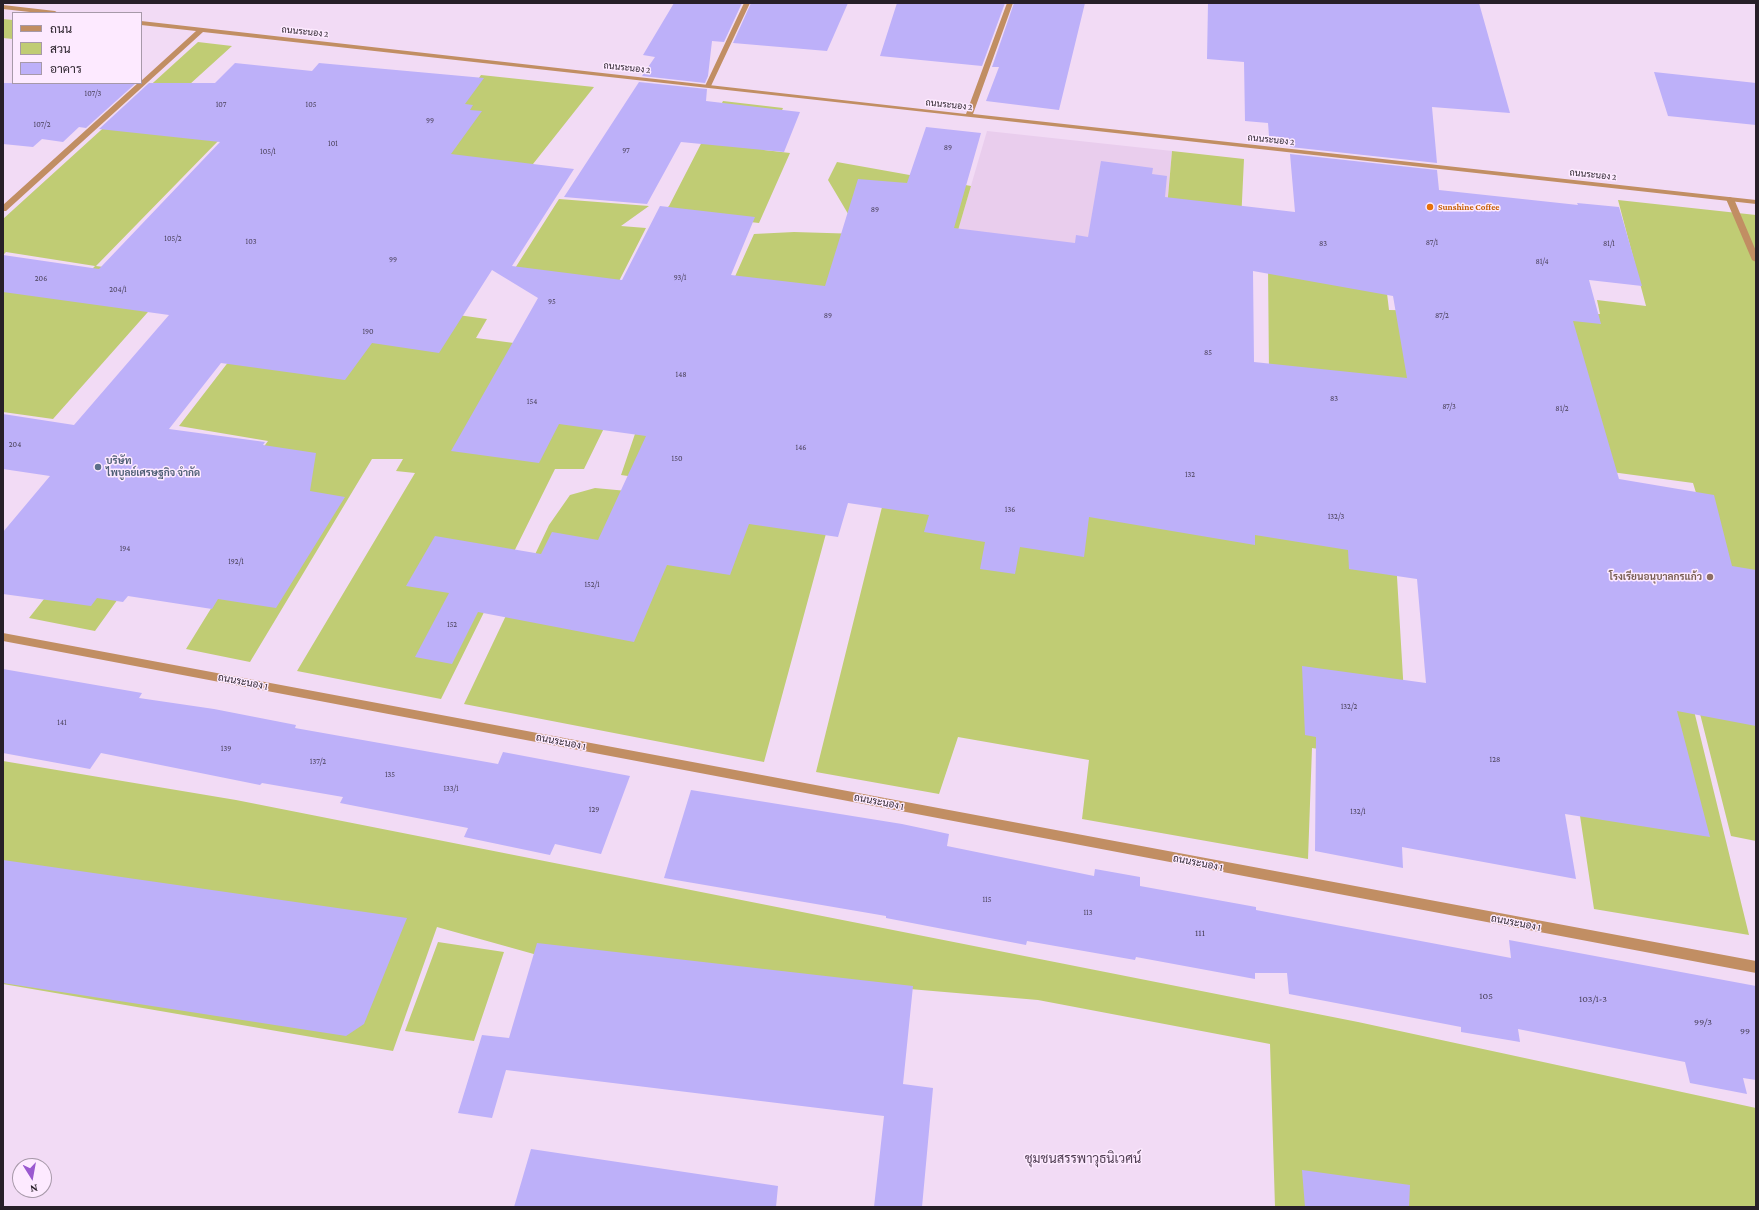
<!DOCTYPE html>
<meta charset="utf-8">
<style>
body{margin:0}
#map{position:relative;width:1759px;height:1210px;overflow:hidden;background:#f2dbf5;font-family:"Crimson Pro",Sarabun,serif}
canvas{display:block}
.frame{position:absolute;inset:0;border:4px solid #271f28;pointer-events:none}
.legend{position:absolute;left:12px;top:12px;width:130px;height:72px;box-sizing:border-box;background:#fdeaff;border:1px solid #a799a9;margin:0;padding:5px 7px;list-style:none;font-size:12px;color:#271f28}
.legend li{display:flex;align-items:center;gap:8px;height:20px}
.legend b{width:20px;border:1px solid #a799a9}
.north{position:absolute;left:12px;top:1158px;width:40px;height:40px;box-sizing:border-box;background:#fdeaff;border:1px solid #a799a9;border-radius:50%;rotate:169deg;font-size:11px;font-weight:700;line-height:16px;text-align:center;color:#271f28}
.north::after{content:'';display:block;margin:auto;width:14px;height:18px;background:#9a59d0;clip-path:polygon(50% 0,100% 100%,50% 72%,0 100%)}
</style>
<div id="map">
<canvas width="1759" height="1210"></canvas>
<div class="frame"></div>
<ul class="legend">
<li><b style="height:5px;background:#c18e63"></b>ถนน</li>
<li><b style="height:11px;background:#c0cc74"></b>สวน</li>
<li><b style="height:11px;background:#bdb0f9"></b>อาคาร</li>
</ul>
<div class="north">N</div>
</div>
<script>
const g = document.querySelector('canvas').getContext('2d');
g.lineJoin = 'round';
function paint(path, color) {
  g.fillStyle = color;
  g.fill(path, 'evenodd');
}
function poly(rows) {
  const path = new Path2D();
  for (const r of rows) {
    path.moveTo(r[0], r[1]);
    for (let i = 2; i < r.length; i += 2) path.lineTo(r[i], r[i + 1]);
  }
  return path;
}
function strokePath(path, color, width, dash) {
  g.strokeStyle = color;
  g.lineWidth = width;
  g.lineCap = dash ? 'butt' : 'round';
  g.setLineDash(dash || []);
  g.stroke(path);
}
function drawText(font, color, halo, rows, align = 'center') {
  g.font = font + ' "Crimson Pro",Sarabun,serif';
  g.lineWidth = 3;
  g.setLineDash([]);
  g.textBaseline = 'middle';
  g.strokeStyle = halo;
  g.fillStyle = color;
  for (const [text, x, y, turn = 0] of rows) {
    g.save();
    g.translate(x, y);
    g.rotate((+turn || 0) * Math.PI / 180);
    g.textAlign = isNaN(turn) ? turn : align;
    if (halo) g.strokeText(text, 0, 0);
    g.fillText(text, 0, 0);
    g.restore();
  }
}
const built = poly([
 [987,131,1172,151,1149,409,915,377]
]);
const green = poly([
 [3,19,13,20,13,39,3,38],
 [198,42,232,46,137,132,221,138,96,266,179,277,53,419,3,412,3,283,70,292,95,266,6,252,3,255,3,219],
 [481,75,594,87,533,164,411,201,443,129],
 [723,101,783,108,764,150,790,153,759,223,662,212,669,206],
 [1172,151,1244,159,1241,222,1166,219],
 [837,162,971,186,915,377,1389,442,1408,762,1312,748,1308,859,1082,819,1089,760,958,737,939,794,816,772,886,491,840,482,764,762,464,704,549,525,570,495,595,488,638,492,663,481,621,475,637,428,607,422,584,469,555,469,441,699,297,671,415,473,396,471,403,459,372,459,250,662,186,649,228,581,172,574,268,441,179,426,283,291,487,319,476,338,612,356,703,348,754,234,794,232,860,234,828,180],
 [559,199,649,206,621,226,646,228,617,285,512,273],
 [1618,200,1756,215,1756,841,1731,836,1696,698,1737,626,1693,483,1404,444,1269,374,1268,265,1386,285,1389,310,1600,314,1597,300,1646,306],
 [63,575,128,585,95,631,29,618],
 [1556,656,1686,678,1749,935,1594,909],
 [3,761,236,800,1358,1022,1756,1108,1756,1207,1275,1207,1270,1044,1038,1000,548,958,437,927,393,1051,3,984],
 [438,942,504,952,474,1041,405,1031]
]);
const building = poly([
 [674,3,742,3,724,42,712,41,708,76,705,83,642,76,655,57,643,55],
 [751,3,848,3,827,51,733,43],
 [897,3,1005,3,982,66,880,56],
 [1014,3,1085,3,1059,110,986,101,999,67,992,67],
 [1208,3,1479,3,1510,113,1432,107,1437,163,1290,147,1289,138,1269,136,1268,123,1245,121,1244,62,1207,59],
 [235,63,312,71,319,63,484,78,465,104,473,105,470,110,482,111,451,154,574,169,512,266,622,280,660,206,755,217,731,275,825,286,858,179,907,183,926,127,981,133,954,228,1075,243,1076,235,1088,237,1101,161,1153,168,1152,174,1167,176,1165,197,1295,212,1290,154,1437,170,1439,190,1578,205,1577,203,1619,207,1642,286,1589,280,1601,324,1573,321,1619,479,1714,495,1732,566,1756,570,1756,726,1677,711,1710,837,1565,814,1576,879,1402,847,1403,868,1315,851,1316,737,1305,735,1302,666,1426,683,1417,579,1349,569,1348,550,1255,535,1255,545,1089,517,1084,557,1020,547,1015,574,980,569,985,542,924,532,929,515,848,503,838,537,749,524,730,575,667,565,634,642,478,612,452,664,415,657,449,593,406,586,435,536,541,554,552,532,598,540,646,436,559,424,539,463,451,451,538,298,492,270,439,353,372,343,345,380,221,363,169,429,265,442,263,445,316,453,310,491,345,497,276,608,218,599,212,609,128,596,123,602,97,598,91,606,3,594,3,532,50,476,3,469,3,414,74,425,169,315,3,292,3,255,99,269,220,142,99,129,149,83,215,83],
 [1253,271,1393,296,1407,378,1254,362],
 [1654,72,1756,83,1756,125,1668,116],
 [639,82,707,89,706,101,800,112,784,152,681,142,647,204,564,197],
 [3,83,136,83,86,128,79,127,63,142,42,139,33,147,3,144],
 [3,669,142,693,139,698,214,709,296,725,295,728,498,764,503,752,630,776,601,854,555,844,550,855,464,837,468,828,340,803,343,797,262,783,260,785,101,753,90,769,3,753],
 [691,790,902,824,949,834,947,846,1094,876,1095,869,1140,877,1140,886,1256,907,1256,910,1511,958,1509,940,1756,986,1756,1080,1743,1078,1747,1094,1690,1083,1685,1062,1518,1029,1520,1042,1461,1032,1461,1027,1289,994,1287,973,1255,973,1255,979,1136,957,1135,960,1027,941,1026,945,886,918,886,916,664,878],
 [3,860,407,918,364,1024,346,1036,3,983],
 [537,943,913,986,903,1084,933,1088,922,1207,874,1207,884,1116,506,1070,492,1118,458,1113,482,1035,509,1038],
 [531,1149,778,1186,776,1207,514,1207],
 [1302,1170,1410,1185,1409,1207,1305,1207]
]);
const lane = poly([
 [744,3,750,3,711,86,706,87,705,86,744,3],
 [1727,197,1730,197,1734,199,1756,251,1756,262,1752,260,1726,199,1727,197]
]);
const street = poly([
 [1007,3,1013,3,973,114,1756,200,1756,204,203,32,6,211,3,211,3,205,138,83,141,83,141,81,196,31,141,25,141,21,966,114,1007,3],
 [3,5,55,11,58,13,39,13,3,9,3,5],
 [3,633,1756,961,1756,973,3,641,3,633]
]);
const markers = [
 [1430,207,4,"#e8710a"],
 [98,467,4,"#5c6f8a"],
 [1710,577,4,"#8d6e63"]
];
const numberNames = [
 ["107/3",93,94],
 ["107",221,105],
 ["105",311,105],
 ["99",430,121],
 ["107/2",42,125],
 ["101",333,144],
 ["89",948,148],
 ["97",626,151],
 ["105/1",268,152],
 ["89",875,210],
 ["105/2",173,239],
 ["103",251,242],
 ["87/1",1432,243],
 ["83",1323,244],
 ["81/1",1609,244],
 ["99",393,260],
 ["81/4",1542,262],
 ["93/1",680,278],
 ["206",41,279],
 ["204/1",118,290],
 ["95",552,302],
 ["89",828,316],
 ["87/2",1442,316],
 ["190",368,332],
 ["85",1208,353],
 ["148",681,375],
 ["83",1334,399],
 ["154",532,402],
 ["87/3",1449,407],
 ["81/2",1562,409],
 ["204",15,445],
 ["146",801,448],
 ["150",677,459],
 ["132",1190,475],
 ["136",1010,510],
 ["132/3",1336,517],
 ["194",125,549],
 ["192/1",236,562],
 ["152/1",592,585],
 ["152",452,625],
 ["132/2",1349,707],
 ["141",62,723],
 ["139",226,749],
 ["128",1495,760],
 ["137/2",318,762],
 ["135",390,775],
 ["133/1",451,789],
 ["129",594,810],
 ["132/1",1358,812],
 ["115",987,900],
 ["113",1088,913]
];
const farStreetnames = [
 ["ถนนระนอง 2",305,32,6],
 ["ถนนระนอง 2",627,68,6],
 ["ถนนระนอง 2",949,105,6],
 ["ถนนระนอง 2",1271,140,6],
 ["ถนนระนอง 2",1593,175,6]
];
const farFoodnames = [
 ["Sunshine Coffee",1438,207]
];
const serviceNames = [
 ["บริษัท",106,461],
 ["ไพบูลย์เศรษฐกิจ จำกัด",106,473]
];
const educationNames = [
 ["โรงเรียนอนุบาลกรแก้ว",1702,577]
];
const streetNames = [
 ["ถนนระนอง 1",243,682,11],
 ["ถนนระนอง 1",561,742,11],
 ["ถนนระนอง 1",879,802,11],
 ["ถนนระนอง 1",1198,863,11],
 ["ถนนระนอง 1",1516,923,11]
];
const nearNumbernames = [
 ["111",1200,933],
 ["105",1486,996],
 ["103/1-3",1593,999],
 ["99/3",1703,1022],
 ["99",1745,1031]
];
const nearNeighbourhoodnames = [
 ["ชุมชนสรรพาวุธนิเวศน์",1083,1159]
];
paint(built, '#e9cded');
paint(green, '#c0cc74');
paint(building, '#bdb0f9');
paint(lane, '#c18e63');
paint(street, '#c18e63');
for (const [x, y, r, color] of markers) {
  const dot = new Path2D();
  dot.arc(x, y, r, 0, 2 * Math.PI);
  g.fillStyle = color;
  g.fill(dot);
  strokePath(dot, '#fdeaff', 1.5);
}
drawText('8px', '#4c435c', null, numberNames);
drawText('9px', '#271f28', '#fdeaff', farStreetnames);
drawText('bold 9px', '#c56008', '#fdeaff', farFoodnames, 'left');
drawText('bold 10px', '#4e5e75', '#fdeaff', serviceNames, 'left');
drawText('bold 10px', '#785e54', '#fdeaff', educationNames, 'right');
drawText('10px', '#271f28', '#fdeaff', streetNames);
drawText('10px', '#4c435c', null, nearNumbernames);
drawText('13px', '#4f3d52', '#fdeaff', nearNeighbourhoodnames);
</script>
